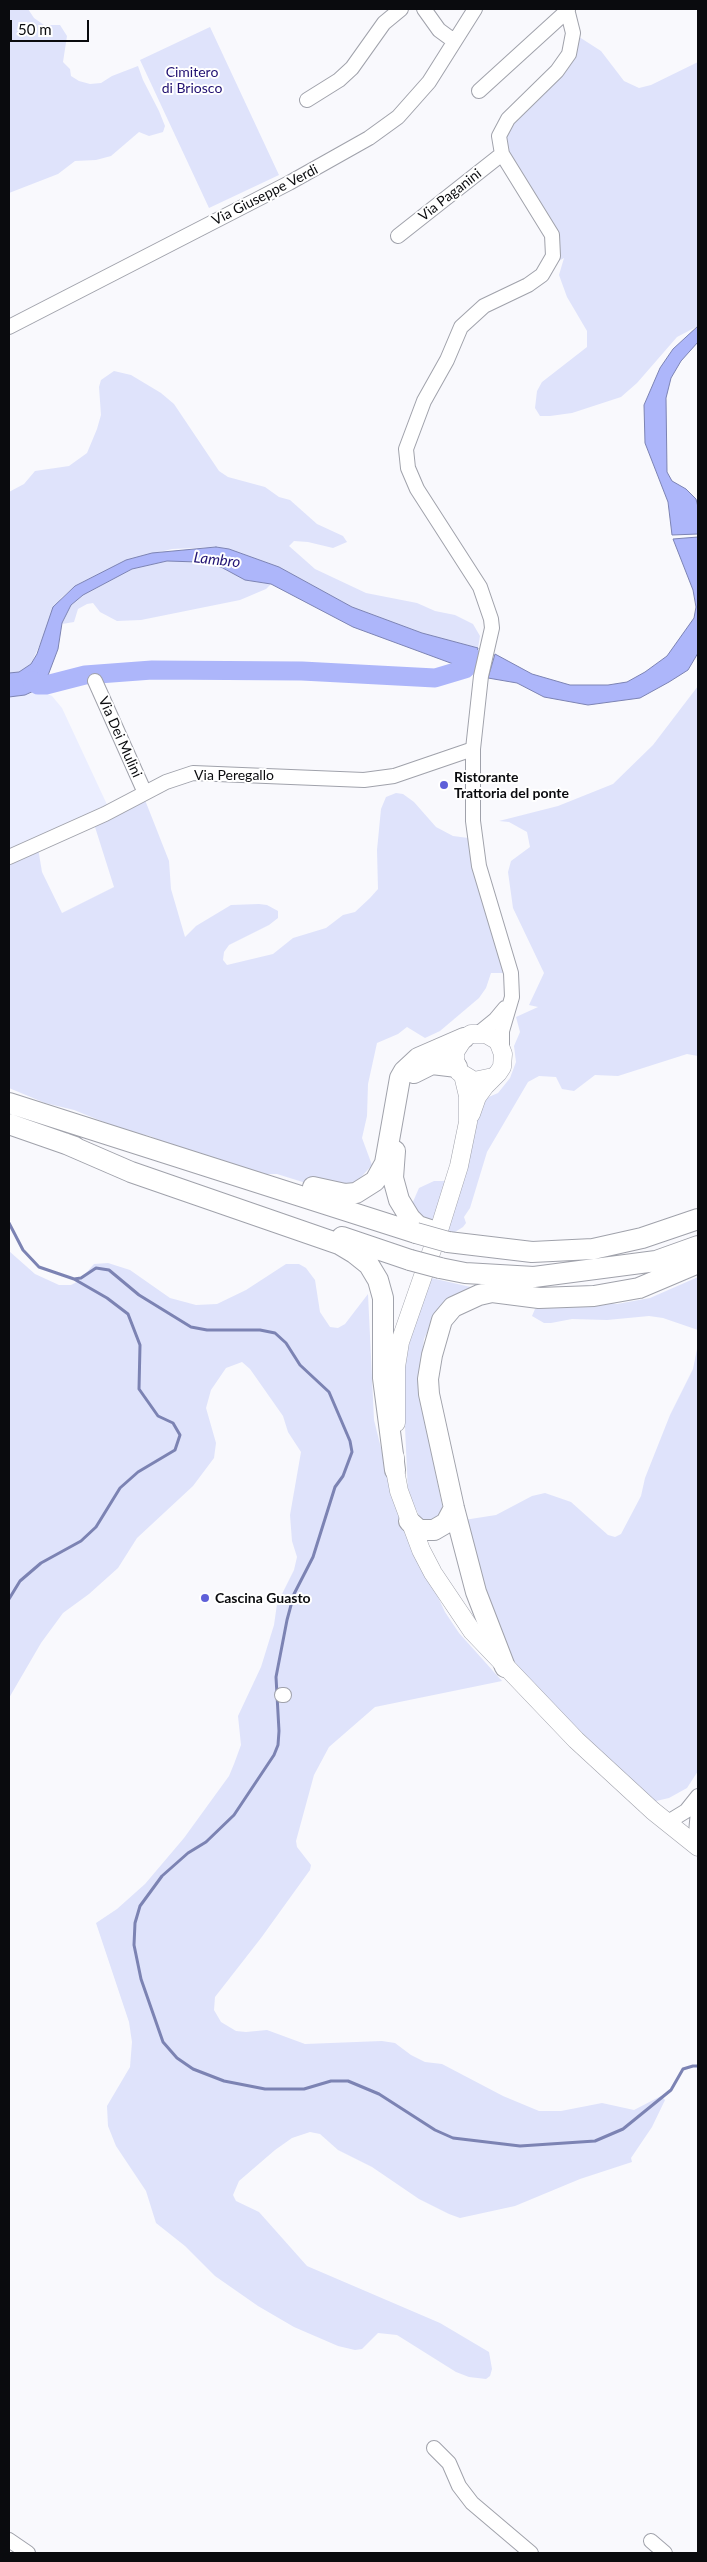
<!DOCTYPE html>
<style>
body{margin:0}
#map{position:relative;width:707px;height:2562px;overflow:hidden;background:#f9f9fd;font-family:Lato,sans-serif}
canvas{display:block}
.frame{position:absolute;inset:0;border:10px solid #0a0b0e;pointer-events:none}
.scale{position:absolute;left:10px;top:20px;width:79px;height:22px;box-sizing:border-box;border:2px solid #0a0b0e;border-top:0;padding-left:6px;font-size:15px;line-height:18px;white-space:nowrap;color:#0a0b0e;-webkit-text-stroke:4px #fff;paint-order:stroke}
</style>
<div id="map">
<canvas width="707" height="2562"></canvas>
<div class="frame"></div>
<div class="scale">50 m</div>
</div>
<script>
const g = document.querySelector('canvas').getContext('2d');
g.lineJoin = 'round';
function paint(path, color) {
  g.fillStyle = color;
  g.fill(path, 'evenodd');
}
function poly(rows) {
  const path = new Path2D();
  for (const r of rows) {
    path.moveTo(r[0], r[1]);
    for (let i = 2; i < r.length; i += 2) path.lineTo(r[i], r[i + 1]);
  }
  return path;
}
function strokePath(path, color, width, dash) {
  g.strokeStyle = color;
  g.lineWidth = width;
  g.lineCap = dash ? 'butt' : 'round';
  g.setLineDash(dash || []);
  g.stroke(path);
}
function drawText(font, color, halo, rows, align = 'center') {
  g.font = font + ' Lato,sans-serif';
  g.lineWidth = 4;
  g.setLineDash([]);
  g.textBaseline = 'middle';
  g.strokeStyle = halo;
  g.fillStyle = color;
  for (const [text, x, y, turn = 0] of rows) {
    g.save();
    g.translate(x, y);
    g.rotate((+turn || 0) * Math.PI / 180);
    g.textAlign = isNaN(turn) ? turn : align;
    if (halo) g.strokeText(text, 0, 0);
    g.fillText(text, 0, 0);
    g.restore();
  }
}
const built = poly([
 [38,689,52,696,62,708,110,811,9,857,9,697,25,695]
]);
const green = poly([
 [9,9,28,9,34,18,44,25,60,25,67,36,63,62,70,69,71,76,79,81,90,84,101,83,112,76,138,66,143,80,159,111,165,126,163,132,149,136,139,132,111,156,96,160,75,161,58,174,9,193],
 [210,27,279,175,209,208,140,60],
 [573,33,601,51,624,81,639,88,651,85,698,62,698,326,677,337,637,383,621,397,572,413,550,416,540,416,535,408,537,391,542,382,587,347,587,331,567,297,559,275,564,258,548,267,554,246,502,154,501,128,557,71],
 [114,371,131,375,161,393,174,404,219,471,228,477,265,487,279,497,290,500,317,524,343,536,347,542,333,548,308,542,294,541,289,546,315,569,366,593,417,603,435,611,455,615,473,624,480,636,478,648,422,633,352,607,279,567,229,549,216,547,172,549,126,560,75,586,61,598,31,664,19,672,9,673,9,492,24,484,35,471,69,466,87,453,97,429,101,415,99,387,101,380],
 [167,561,198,562,221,567,245,580,271,584,266,589,240,600,141,620,117,621,100,612,93,603,87,604,78,609,74,622,62,624,71,605,83,595,132,569],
 [698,686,698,1056,687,1054,618,1076,595,1075,574,1091,562,1089,556,1077,539,1076,528,1082,487,1152,470,1208,464,1217,466,1223,463,1227,455,1232,443,1232,424,1225,412,1204,419,1188,434,1181,459,1181,478,1111,484,1099,498,1093,510,1078,516,1062,514,1046,520,1032,516,1017,538,1007,529,1005,544,973,513,908,508,872,511,861,530,847,527,832,509,822,499,821,558,806,613,784,653,745],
 [396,793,403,794,414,802,436,827,453,836,476,839,511,973,491,973,486,988,479,998,440,1031,425,1038,407,1027,398,1034,377,1043,368,1084,367,1116,362,1138,372,1165,355,1184,309,1184,277,1174,260,1174,185,1152,150,1136,126,1131,74,1110,45,1103,9,1088,9,863,38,848,42,872,62,913,114,887,95,827,145,800,169,861,171,889,185,937,196,926,231,905,259,904,267,905,278,911,278,918,269,925,229,945,224,952,223,960,227,965,273,954,293,938,326,928,343,915,355,912,370,898,378,889,377,850,381,809,386,797],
 [9,1251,35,1274,59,1285,71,1285,79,1281,94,1264,108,1263,130,1270,170,1298,196,1305,217,1304,246,1290,286,1264,299,1264,306,1268,315,1280,320,1312,330,1327,338,1328,345,1324,368,1294,374,1420,396,1508,445,1612,459,1633,502,1681,375,1707,329,1747,314,1775,296,1841,297,1847,311,1865,310,1870,261,1938,215,1997,214,2010,221,2022,236,2031,246,2032,267,2030,305,2044,382,2041,395,2043,411,2055,425,2062,442,2064,503,2096,539,2111,561,2111,602,2103,634,2110,661,2096,665,2100,652,2127,631,2158,632,2162,580,2179,515,2206,460,2218,449,2214,419,2199,372,2167,338,2150,320,2134,310,2132,292,2138,275,2150,239,2181,233,2195,236,2201,259,2212,307,2266,440,2323,489,2352,492,2369,490,2376,486,2379,469,2377,456,2372,397,2335,378,2333,362,2349,355,2350,338,2346,294,2327,258,2306,215,2276,185,2246,156,2223,146,2191,116,2146,108,2126,107,2106,130,2067,132,2042,129,2022,96,1923,117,1909,145,1884,184,1838,229,1776,234,1764,241,1745,238,1716,261,1667,274,1625,277,1604,294,1570,297,1557,292,1541,290,1515,301,1452,288,1432,283,1416,250,1369,242,1362,226,1368,211,1390,206,1408,216,1443,214,1458,193,1486,137,1538,118,1568,89,1594,63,1613,41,1643,9,1698],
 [427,1277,475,1288,434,1318,424,1339,418,1389,444,1514,431,1522,423,1523,408,1494,403,1382,406,1341],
 [698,1277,698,1330,663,1318,649,1316,607,1320,572,1319,551,1323,544,1323,532,1316,535,1309,555,1303,596,1301,617,1304,650,1298],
 [698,1344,698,1771,687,1788,669,1798,656,1801,651,1801,615,1767,519,1669,501,1639,464,1520,496,1515,532,1496,545,1493,571,1502,608,1535,615,1537,621,1534,641,1496,645,1478,670,1415,693,1369]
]);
const water = poly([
 [698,326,698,342,681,361,671,378,666,398,667,472,672,481,686,489,696,499,698,507,698,534,672,535,668,502,645,443,644,405,660,368,673,349,698,326],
 [698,537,698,653,688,670,669,682,640,698,588,705,544,697,517,683,488,678,495,654,532,674,570,685,608,685,627,682,645,672,667,656,694,618,696,607,693,590,673,539,698,537],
 [216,547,229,549,279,567,352,607,422,633,478,648,472,674,456,665,353,627,271,584,245,580,221,567,198,562,167,561,132,569,83,595,71,605,62,623,58,649,47,678,38,689,25,695,9,697,9,673,19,672,31,664,37,654,53,607,75,586,126,560,152,553,216,547]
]);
const stream = poly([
 [9,1223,23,1250,39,1267,74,1279,107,1298,128,1314,140,1345,139,1389,158,1416,173,1423,180,1435,175,1450,138,1472,120,1488,96,1527,81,1541,41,1563,20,1581,9,1599],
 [74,1279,81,1278,96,1268,109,1270,139,1295,191,1327,207,1330,260,1330,275,1333,286,1343,300,1365,329,1392,350,1441,352,1452,343,1476,335,1487,313,1557,294,1594,287,1620,276,1677,279,1731,278,1745,274,1755,234,1815,206,1842,188,1853,162,1876,140,1906,135,1923,134,1945,141,1979,163,2042,177,2058,193,2069,224,2081,265,2089,304,2089,331,2081,348,2081,379,2094,435,2130,453,2138,520,2146,595,2141,623,2129,671,2090,683,2069,693,2066,698,2066]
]);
const river = poly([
 [32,681,38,685,46,685,85,675,152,670,302,671,435,678,465,669,475,659]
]);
const minor = poly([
 [424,9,439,30,454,41],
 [479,91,568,10],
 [307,100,339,80,352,68,384,23,401,9],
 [398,236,502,154],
 [9,327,289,183,369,138,398,117,429,82,475,9],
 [95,681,145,793],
 [9,857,105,814,166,782,193,773,364,780,394,776,473,749],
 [479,1033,495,1020,505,1008],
 [502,1047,502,1031,512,997,511,973,479,866,473,821,473,749,481,676,492,628,491,619,480,587,417,489,408,468,406,449,424,401,447,360,461,327,484,306,528,285,542,275,553,256,552,235,502,154,499,136,508,119,557,71,569,54,573,33,567,9],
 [282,1695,284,1695],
 [668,1822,686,1811,698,1796],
 [695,1844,698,1811],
 [434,2448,449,2463,459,2486,472,2503,531,2553],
 [9,2540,28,2553],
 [651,2541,665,2553]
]);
const major = poly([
 [471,1114,477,1097,485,1086,498,1073,502,1067,503,1054,498,1041,486,1034,471,1034,464,1038,455,1052,455,1060,459,1072,474,1081,493,1077],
 [396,1423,396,1367,400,1342,440,1227,459,1166,468,1122,468,1096,463,1075],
 [395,1457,395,1470,399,1491,421,1550,433,1573,472,1631,576,1740,653,1811,698,1847]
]);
const highway = poly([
 [414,1073,432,1064,457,1067],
 [9,1103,416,1233],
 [9,1124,75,1147],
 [64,1143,131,1172,339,1244,354,1253,369,1265,378,1280,383,1298,383,1378,395,1470],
 [395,1151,393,1178,399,1200,410,1218,418,1226,430,1230],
 [313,1187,345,1194,356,1193,375,1181,385,1163,400,1078,404,1071,418,1058,464,1038],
 [342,1237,410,1260],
 [448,1242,532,1252,593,1249,642,1238,698,1219],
 [440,1268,465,1273,534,1277,656,1261,698,1246],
 [409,1521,419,1530,434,1530,446,1523,454,1508],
 [505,1667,476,1592,454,1508,429,1394,428,1379,432,1355,442,1320,453,1307,479,1295,492,1292,539,1298,594,1296,639,1288,698,1263]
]);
const highwayBridge = poly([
 [416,1233,448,1242],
 [410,1260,440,1268]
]);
const markers = [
 [444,785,5,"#5f60d9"],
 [205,1598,5,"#5f60d9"]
];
const parkNames = [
 ["Cimitero",192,72],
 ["di Briosco",192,88]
];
const streetNames = [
 ["Via Giuseppe Verdi",265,195,-27],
 ["Via Paganini",450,195,-38],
 ["Via Dei Mulini",120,737,66],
 ["Via Peregallo",234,775]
];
const poiNames = [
 ["Ristorante",454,777],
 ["Trattoria del ponte",454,793],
 ["Cascina Guasto",215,1598]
];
const waterNames = [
 ["Lambro",217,560,6]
];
paint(built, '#ebeeff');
paint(green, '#dfe3fb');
paint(water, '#adb6fa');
strokePath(water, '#7c83b3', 1);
strokePath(stream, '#7c83b3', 3);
strokePath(river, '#adb6fa', 19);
strokePath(minor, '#a0a2ab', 16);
strokePath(major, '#a0a2ab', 19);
strokePath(highway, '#a0a2ab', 22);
strokePath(minor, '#fff', 14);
strokePath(major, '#fff', 18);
strokePath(highway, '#fff', 20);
strokePath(highwayBridge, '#a0a2ab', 22, []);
strokePath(highwayBridge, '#fff', 20);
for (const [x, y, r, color] of markers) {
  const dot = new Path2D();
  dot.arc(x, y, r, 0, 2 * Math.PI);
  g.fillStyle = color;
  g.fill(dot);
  strokePath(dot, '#fff', 2);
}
drawText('14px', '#201071', '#fff', parkNames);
drawText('14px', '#0a0b0e', '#fff', streetNames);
drawText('bold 14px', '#0a0b0e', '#fff', poiNames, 'left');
drawText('italic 15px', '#211373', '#fff', waterNames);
</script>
